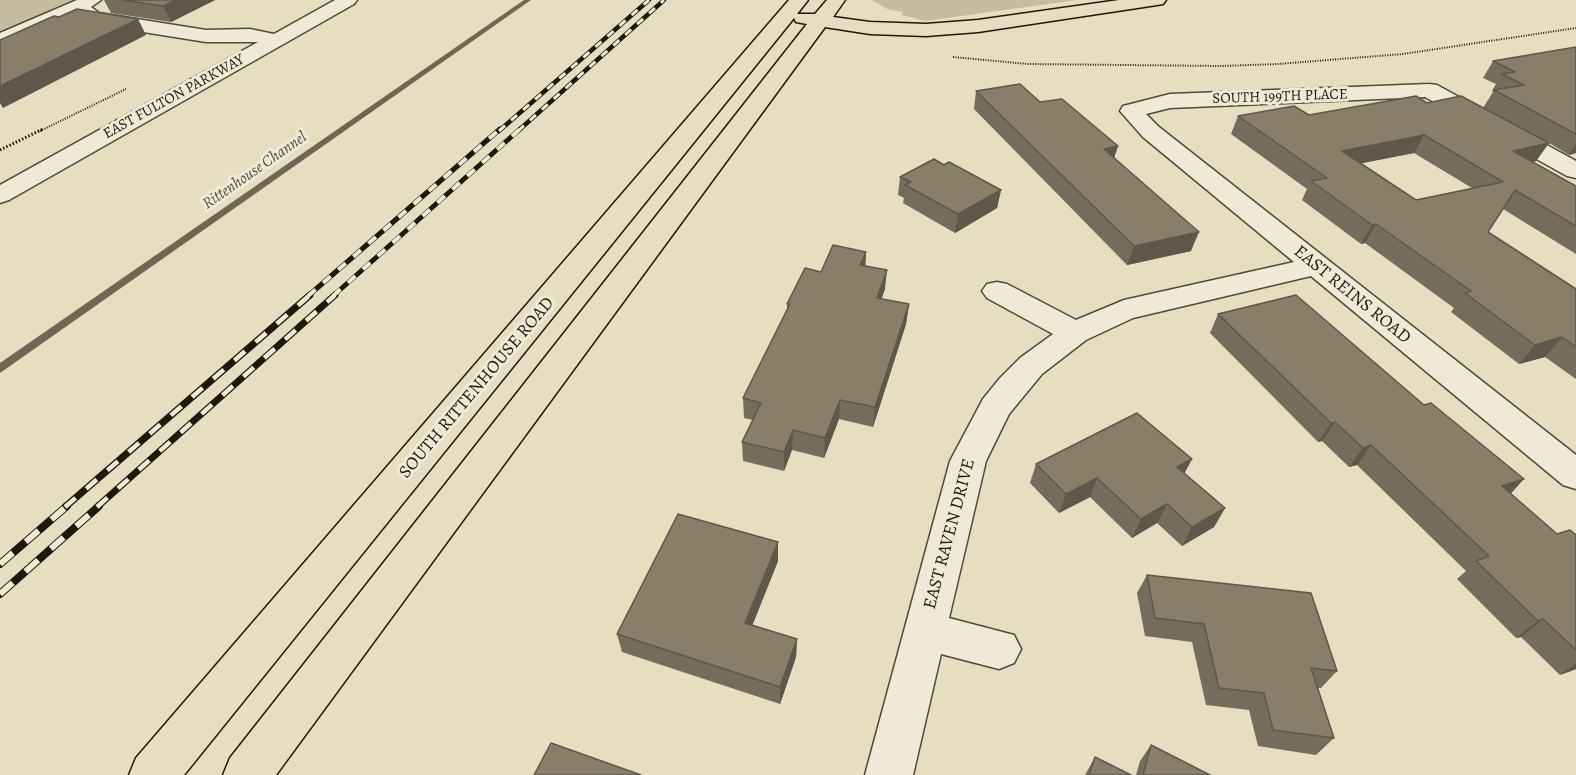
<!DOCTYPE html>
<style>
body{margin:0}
canvas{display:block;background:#e7ddc0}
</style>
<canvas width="1576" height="775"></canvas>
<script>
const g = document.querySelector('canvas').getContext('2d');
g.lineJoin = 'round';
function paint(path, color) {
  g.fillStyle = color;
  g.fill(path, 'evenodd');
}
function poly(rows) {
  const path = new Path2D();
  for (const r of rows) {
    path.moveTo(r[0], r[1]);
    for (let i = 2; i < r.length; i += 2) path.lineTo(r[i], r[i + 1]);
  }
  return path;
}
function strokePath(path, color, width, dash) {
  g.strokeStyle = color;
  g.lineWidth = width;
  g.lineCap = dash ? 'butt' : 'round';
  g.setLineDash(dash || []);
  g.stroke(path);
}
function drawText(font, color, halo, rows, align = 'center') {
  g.font = font + ' Alegreya,serif';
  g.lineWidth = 6;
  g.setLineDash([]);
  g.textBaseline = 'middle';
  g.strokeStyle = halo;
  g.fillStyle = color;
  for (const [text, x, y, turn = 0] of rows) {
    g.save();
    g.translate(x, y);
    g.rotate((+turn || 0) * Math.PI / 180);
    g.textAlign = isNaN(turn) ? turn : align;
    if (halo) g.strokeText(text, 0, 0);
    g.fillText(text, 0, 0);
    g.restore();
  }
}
const green = poly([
 [0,0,80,0,0,34],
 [872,0,1077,0,925,21,902,15,902,12,887,9]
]);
const stream = poly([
 [524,0,531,0,0,373,0,363,524,0]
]);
const pathFar1 = poly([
 [953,57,1028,64,1222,66,1278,64,1403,54,1576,28],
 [40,131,126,89]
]);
const path = poly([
 [0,150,43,129]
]);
const minor = poly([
 [77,0,101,0,91,7,99,13,206,30,250,29,274,34,335,0,357,0,354,4,9,200,0,203,0,185,258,42,206,42,93,24,86,22,77,13,0,46,0,33,77,0],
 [1429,84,1437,85,1576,161,1576,178,1567,176,1425,97,1170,108,1146,114,1159,127,1576,455,1576,489,1563,485,1311,276,1133,318,1086,340,1042,374,1009,414,986,461,949,618,1014,635,1021,649,1014,663,999,669,941,654,913,775,865,775,950,461,983,399,1000,378,1020,358,1053,334,987,298,982,291,987,284,997,282,1007,284,1076,320,1124,300,1294,262,1143,137,1120,111,1123,106,1170,94,1429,84]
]);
const major = poly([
 [789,0,808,0,797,14,815,14,827,0,845,0,833,17,870,22,926,24,978,20,1119,0,1166,0,1163,4,1157,5,978,32,926,36,870,34,825,27,276,775,223,775,230,758,807,24,796,22,794,18,184,775,129,775,136,758,789,0]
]);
const railFar3 = poly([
 [499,131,649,0],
 [518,131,664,0]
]);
const railFar2 = poly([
 [308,296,500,129],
 [333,296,520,129]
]);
const railFar1 = poly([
 [65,507,310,295],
 [97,507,335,295]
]);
const rail = poly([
 [0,564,67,506],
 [0,594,99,506]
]);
const wall = poly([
 [104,0,215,0,171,22,111,13],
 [1576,47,1576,153,1569,155,1549,143,1536,161,1533,162,1576,186,1576,254,1503,209,1488,232,1576,289,1576,379,1545,357,1519,364,1451,312,1454,308,1365,243,1361,244,1302,200,1307,189,1231,134,1238,116,1309,115,1427,103,1544,141,1483,108,1493,92,1492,91,1496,84,1483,78,1493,61],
 [1414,153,1472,188,1416,200,1361,163],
 [976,91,1040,102,1118,146,1114,158,1191,251,1127,265,974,109],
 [944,165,1001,190,997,208,955,233,903,203,904,198,898,195,900,177],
 [866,252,865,266,885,289,881,299,909,304,906,324,873,427,839,419,824,458,792,450,784,471,743,461,742,442,753,420,744,418,743,398,787,309,787,304,821,272],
 [1218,314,1511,494,1557,534,1576,535,1576,669,1560,675,1521,637,1516,638,1457,579,1466,571,1357,465,1349,467,1322,441,1318,442,1210,333],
 [1192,459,1184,473,1225,508,1214,527,1182,546,1157,523,1132,538,1090,497,1059,513,1030,483,1036,464],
 [778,561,752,626,797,639,796,657,780,704,622,652,617,634],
 [1147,575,1337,671,1321,688,1318,688,1334,738,1316,755,1258,746,1249,710,1206,705,1192,642,1145,636,1137,593],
 [1151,745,1210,775,1136,775,1140,761],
 [1095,757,1131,775,1085,775]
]);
const shadedWall = poly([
 [176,0,215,0,171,22,163,6],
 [138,19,146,35,3,108,0,103,0,86],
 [1424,135,1414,153,1333,169,1342,151],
 [1549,143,1536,161,1501,169,1513,151],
 [1576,144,1576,153,1569,155],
 [1118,146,1112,164,1104,149],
 [1001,190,997,208,955,233,958,214],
 [1376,224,1365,243,1361,244,1372,225],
 [1199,232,1191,251,1127,265,1134,246],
 [866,252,865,271,860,265],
 [887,270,885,289,875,317,877,298],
 [909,304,906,324,873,427,875,407],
 [1562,337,1545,357,1519,364,1535,345],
 [840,400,839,419,824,458,825,438],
 [1335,422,1322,441,1318,442,1331,423],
 [793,430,792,450,784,471,784,452],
 [1371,445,1357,465,1349,467,1363,448],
 [1192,459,1182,478,1177,467],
 [1097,478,1090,497,1059,513,1066,494],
 [1524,479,1506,499,1502,486],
 [1167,504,1157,523,1132,538,1141,519],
 [1225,508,1214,527,1182,546,1192,527],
 [778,542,778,561,746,641,745,623],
 [1543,619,1521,637,1516,638,1538,621],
 [797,639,796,657,780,704,780,687],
 [1576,663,1576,669,1560,675]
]);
const building = poly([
 [122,0,176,0,163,6,122,0],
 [77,9,138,19,0,86,0,40,54,16,59,17,77,9],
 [1576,47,1576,134,1494,90,1524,85,1502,74,1515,72,1493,61,1576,47],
 [1020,84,1040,102,1062,99,1118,146,1104,149,1199,232,1134,246,976,91,1020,84],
 [1416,96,1427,103,1461,96,1549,143,1513,151,1576,186,1576,226,1515,190,1488,232,1576,289,1576,347,1562,337,1535,345,1465,293,1471,291,1376,224,1372,225,1311,181,1327,178,1238,116,1294,106,1309,115,1416,96],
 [1424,135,1503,182,1416,200,1342,151,1424,135],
 [934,159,944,165,949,162,1001,190,958,214,905,185,911,182,900,177,934,159],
 [833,245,866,252,860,265,887,270,877,298,909,304,875,407,840,400,825,438,793,430,784,452,742,442,761,403,743,398,790,304,787,304,805,268,821,272,833,245],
 [1296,295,1424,405,1431,403,1524,479,1502,486,1557,534,1570,530,1576,535,1576,650,1543,619,1538,621,1476,561,1489,556,1371,445,1363,448,1335,422,1331,423,1218,314,1296,295],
 [1137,413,1192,459,1177,467,1225,508,1192,527,1167,504,1141,519,1097,478,1066,494,1036,464,1137,413],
 [678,514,778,542,745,623,797,639,780,687,617,634,678,514],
 [1147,575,1311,593,1337,671,1311,668,1334,738,1273,730,1264,693,1219,688,1204,624,1155,618,1147,575],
 [551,743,641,775,534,775,551,743],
 [1151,745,1210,775,1143,775,1151,745],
 [1095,757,1131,775,1089,775,1095,757]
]);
const farStreetnames = [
 ["EAST FULTON PARKWAY",174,97,-29],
 ["SOUTH 199TH PLACE",1280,97,-2]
];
const farWaternames = [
 ["Rittenhouse Channel",255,171,-35]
];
const streetNames = [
 ["EAST REINS ROAD",1352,295,39],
 ["SOUTH RITTENHOUSE ROAD",477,388,-50],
 ["EAST RAVEN DRIVE",950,534,-75]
];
paint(green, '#c5bca1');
paint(stream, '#706653');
strokePath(minor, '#524939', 3);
strokePath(major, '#21180c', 3);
strokePath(pathFar1, '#21180c', 2, [1, 1.5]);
strokePath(path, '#21180c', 3, [1.5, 2]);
paint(minor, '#efe9d6');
paint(major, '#e7ddc0');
strokePath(railFar3, '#21180c', 4.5);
strokePath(railFar2, '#21180c', 5);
strokePath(railFar1, '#21180c', 7);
strokePath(rail, '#21180c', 8);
strokePath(railFar3, '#efe9d6', 3, [8]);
strokePath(railFar2, '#efe9d6', 4, [10]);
strokePath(railFar1, '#efe9d6', 4.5, [14]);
strokePath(rail, '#efe9d6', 6, [17]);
paint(wall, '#756c5b');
paint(shadedWall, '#5f584a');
paint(building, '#887e6a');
strokePath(building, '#5f584a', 1.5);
drawText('15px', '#21180c', '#efe9d6', farStreetnames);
drawText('italic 16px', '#554c3c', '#efe9d6', farWaternames);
drawText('18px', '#21180c', '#efe9d6', streetNames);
</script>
